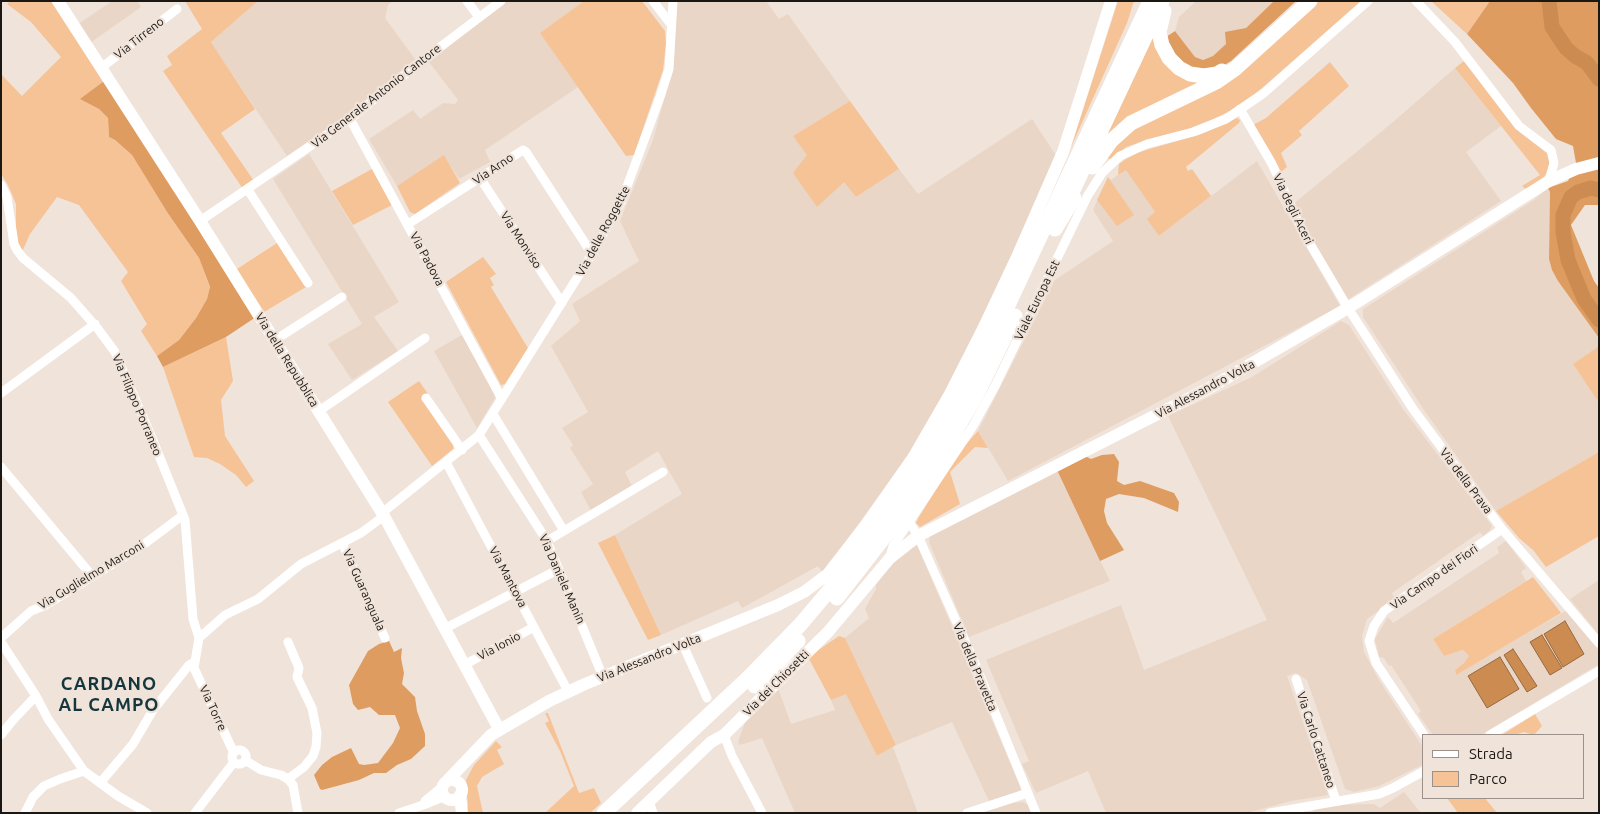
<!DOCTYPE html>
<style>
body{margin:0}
#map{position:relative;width:1600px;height:814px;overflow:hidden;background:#f0e3d9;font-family:Ubuntu,sans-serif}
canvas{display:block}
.frame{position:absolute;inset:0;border:2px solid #1b1713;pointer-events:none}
.legend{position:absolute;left:1422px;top:734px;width:162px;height:65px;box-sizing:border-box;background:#f0e3d9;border:1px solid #9b918a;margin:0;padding:6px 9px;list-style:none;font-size:15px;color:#1b1713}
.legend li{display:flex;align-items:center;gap:10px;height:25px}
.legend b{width:25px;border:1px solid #9b918a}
</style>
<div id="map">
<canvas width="1600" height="814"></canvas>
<div class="frame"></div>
<ul class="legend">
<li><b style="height:6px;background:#fff"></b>Strada</li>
<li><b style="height:14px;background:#f6c397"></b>Parco</li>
</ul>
</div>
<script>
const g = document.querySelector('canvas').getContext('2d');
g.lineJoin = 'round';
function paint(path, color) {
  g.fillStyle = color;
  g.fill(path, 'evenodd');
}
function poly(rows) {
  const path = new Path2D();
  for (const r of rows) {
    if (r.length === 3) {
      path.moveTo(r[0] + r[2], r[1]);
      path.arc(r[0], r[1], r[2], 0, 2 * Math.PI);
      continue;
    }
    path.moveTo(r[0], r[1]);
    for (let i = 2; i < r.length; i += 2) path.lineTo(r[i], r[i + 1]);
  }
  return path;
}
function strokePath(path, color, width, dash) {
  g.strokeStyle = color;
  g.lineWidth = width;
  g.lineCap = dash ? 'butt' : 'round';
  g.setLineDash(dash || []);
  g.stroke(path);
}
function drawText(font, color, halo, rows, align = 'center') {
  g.font = font + ' Ubuntu,sans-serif';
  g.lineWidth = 4.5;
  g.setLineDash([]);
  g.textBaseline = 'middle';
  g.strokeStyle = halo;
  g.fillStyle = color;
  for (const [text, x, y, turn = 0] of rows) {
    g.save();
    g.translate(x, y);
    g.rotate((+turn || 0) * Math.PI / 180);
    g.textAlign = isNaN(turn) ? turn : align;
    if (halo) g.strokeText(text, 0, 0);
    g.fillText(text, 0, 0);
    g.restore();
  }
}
const built = poly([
 [112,1,137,1,141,7,90,43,77,25],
 [258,1,393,1,388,5,385,18,415,59,348,114,287,156,211,42],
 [507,1,584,1,541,33,578,87,485,150,490,162,459,179,444,156,397,186,369,139,413,110,420,119,443,103,455,104,458,100,429,62],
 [677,1,766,1,779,19,788,14,850,101,793,136,845,182,856,197,899,169,918,194,1032,119,1057,157,955,376,919,440,823,573,818,566,742,608,738,601,661,635,615,535,682,494,658,451,625,472,632,486,591,511,581,492,593,484,570,448,573,445,562,428,588,412,551,346,580,321,572,304,639,261,620,221,653,140,673,67],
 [1196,1,1274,1,1246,28,1213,56,1203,60,1195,57,1175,31,1179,17],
 [1455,68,1501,126,1466,152,1501,201,1347,300,1292,205,1393,122],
 [309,154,399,302,374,317,398,351,352,380,328,344,362,324,273,179],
 [1257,161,1340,306,1008,481,978,431,1055,280,1113,241,1093,210,1108,177,1111,180,1126,169,1155,212,1159,236],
 [1548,188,1550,192,1549,259,1552,270,1599,338,1599,346,1573,364,1599,403,1599,452,1496,511,1426,413,1363,317,1363,309,1534,200],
 [1341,321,1349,325,1403,409,1492,526,1490,530,1483,536,1480,532,1392,593,1395,599,1367,619,1362,636,1364,652,1379,680,1424,749,1424,764,1379,786,1354,792,1345,789,1307,680,1296,673,1287,676,1328,795,1291,801,1247,813,1106,813,1088,771,1036,793,1022,764,1029,761,986,660,1121,605,1144,670,1267,620,1168,416,1252,377],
 [462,335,494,393,495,398,477,428,434,351],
 [1057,470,1110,581,969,637,929,542,930,536],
 [1506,541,1526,568,1521,572,1526,581,1433,639,1444,656,1463,650,1469,656,1464,663,1455,670,1456,674,1566,611,1599,651,1599,664,1481,735,1433,735,1418,714,1421,711,1391,665,1389,666,1384,658,1379,657,1375,639,1388,617,1393,623,1499,553,1497,547],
 [917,545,1021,788,1019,791,989,801,952,722,896,745,845,638,869,618,865,609,876,589,876,585,888,568,912,547],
 [1599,580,1599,635,1570,599],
 [778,688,791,724,835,710,831,700,846,693,877,756,893,747,918,813,795,813,762,738,740,745,738,742,746,720],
 [1404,792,1421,813,1314,813,1313,810,1334,805,1374,804,1380,808],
 [1023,802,1028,805,1031,813,980,813,1013,803]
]);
const green = poly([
 [10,1,51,1,104,81,81,99,99,109,108,118,109,137,115,140,132,155,167,212,199,258,210,288,207,299,196,318,179,340,157,356,141,331,147,324,121,281,128,272,79,205,57,197,30,234,22,252,18,244,16,229,16,204,8,185,1,174,1,74,22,96,61,57,31,22,7,4],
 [185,1,258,1,211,42,255,109,221,133,254,181,243,189,163,71,172,65,167,56,202,29],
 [584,1,642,1,665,31,666,44,663,70,634,155,626,156,540,33],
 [1118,1,1134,1,1127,23,1071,147],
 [1316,1,1361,1,1254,95,1230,111,1195,128,1141,142,1126,147,1111,159,1104,158,1127,133,1192,97],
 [1431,1,1490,1,1467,34],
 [1153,32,1205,82,1103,141],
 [1464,61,1521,133,1549,155,1550,161,1547,172,1543,179,1526,189,1522,186,1540,175,1455,68],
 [1330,62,1349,86,1299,131,1302,135,1281,153,1287,167,1281,172,1270,151,1253,125,1266,118],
 [850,101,899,169,856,197,844,182,817,207,793,173,807,155,793,136],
 [1237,118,1240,120,1239,123,1186,167,1188,171,1192,169,1211,196,1159,236,1147,219,1155,212,1126,170,1118,175,1119,164,1126,159,1139,152,1202,134],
 [444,155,460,183,415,214,410,212,397,186],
 [372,169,392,205,353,225,332,191],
 [1108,177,1134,215,1117,226,1097,200],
 [277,243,306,287,264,312,237,269],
 [483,257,496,274,490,278,494,285,491,287,528,348,505,384,501,385,446,282],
 [226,337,233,381,221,400,225,436,254,481,246,487,236,475,220,464,207,458,194,457,163,367],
 [1599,346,1599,403,1573,364],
 [419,381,428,394,421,399,453,445,453,449,432,466,388,402],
 [978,431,988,448,975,447,950,472,960,504,920,527,916,523,919,517,960,451],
 [1599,452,1599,536,1546,567,1533,550,1519,538,1496,511],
 [615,535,661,635,648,640,598,543],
 [1533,577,1561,613,1456,675,1455,670,1464,663,1469,656,1463,650,1444,656,1433,639],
 [839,636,845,638,896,745,877,756,846,694,831,700,808,657],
 [545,713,548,713,579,793,594,788,601,803,590,813,545,813,574,786,560,751,545,723,549,721],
 [1535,714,1542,726,1534,735,1524,732,1514,735,1502,735],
 [496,741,502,747,497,750,504,764,482,777,477,786,483,813,466,813,465,807,468,807,466,780,474,765],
 [1447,798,1485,798,1497,813,1458,813]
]);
const forest = poly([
 [1274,1,1296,1,1231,61,1218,69,1204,73,1181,64,1166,37,1175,31,1195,57,1203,60,1213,56,1226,44,1225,32,1246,28],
 [1490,1,1599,1,1599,205,1585,205,1571,225,1594,281,1599,288,1599,338,1558,281,1552,270,1549,259,1550,192,1548,188,1568,181,1576,163,1573,146,1556,139,1531,108,1513,83,1467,34],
 [104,81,256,317,226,337,163,367,157,356,179,340,196,318,207,299,210,287,199,258,167,212,132,155,115,140,109,137,108,118,99,109,80,99],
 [1114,454,1119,462,1117,481,1124,485,1140,481,1174,493,1179,502,1178,512,1144,498,1119,494,1106,499,1104,511,1107,523,1124,550,1100,561,1057,470,1085,456,1091,459,1102,455],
 [389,641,394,652,402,648,401,658,404,673,402,684,415,697,417,711,425,734,425,746,411,759,397,765,386,773,374,773,359,780,322,790,320,789,314,775,322,765,332,757,351,748,359,764,364,765,378,763,393,743,400,728,395,715,379,715,370,707,358,710,353,704,349,685,368,651,379,644]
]);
const water = poly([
 [1565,621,1584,654,1563,667,1544,634,1565,621],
 [1542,635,1562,668,1550,675,1530,642,1542,635],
 [1513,649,1537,686,1527,692,1504,655,1513,649],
 [1500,657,1519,689,1487,708,1468,676,1500,657]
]);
const river = poly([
 [1549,1,1552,27,1566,48,1575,56,1587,63,1599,79],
 [1599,190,1591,188,1578,192,1571,197,1563,215,1563,232,1568,260,1584,299,1599,320]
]);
const street = poly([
 [467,1,479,17],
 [653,1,670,23],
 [1416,1,1455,42,1519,126,1551,150,1554,163,1549,181],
 [101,68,177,9],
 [1240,109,1272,164,1303,232,1348,308,1413,409,1502,529,1599,643],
 [350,119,502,399],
 [480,178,562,303],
 [1,185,7,197,14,244,17,250,23,258,71,298,98,329,115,352,152,438,185,520,193,619,199,638,194,668,234,753],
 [248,190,308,283],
 [200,221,350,119,423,60,501,1],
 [408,224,523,150,526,152,592,254],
 [275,340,342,297],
 [1,393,95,324],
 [426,398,462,450],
 [319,411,425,338],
 [493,414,564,531],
 [479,435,547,541,603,677],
 [446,462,569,693],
 [1,467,92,576],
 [382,513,479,435,592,254,622,200,660,97,669,69,673,1],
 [910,523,918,536,974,661,1036,813],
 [547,541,663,472],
 [342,543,385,638],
 [890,557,893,546,973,426,994,388,1088,195,1102,173,1120,156,1147,144,1193,132,1226,119,1264,93,1368,1],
 [444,629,559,569],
 [1,638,31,611,46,605,139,548,183,515],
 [199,638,225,615,258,599,301,564,361,533,384,516],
 [1,642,36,696,48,719,84,771,118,796,147,813],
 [288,642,299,668,297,677,312,708,317,733,316,747,313,756,304,767,288,779],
 [683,645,707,698],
 [464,665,534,627],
 [1296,679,1336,801],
 [1,735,14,719,36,696],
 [724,735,732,756,762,813],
 [1424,735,1376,663,1369,641,1374,626,1384,611,1502,529],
 [1490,735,1599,671],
 [239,757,7],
 [245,760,261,770,281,775,288,779,293,785,298,813],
 [100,783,133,744,153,710,189,665,194,662],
 [425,801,442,787],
 [649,801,653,813],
 [25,813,33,797,44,786,60,779,84,771],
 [195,813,234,762],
 [399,813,426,804,445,796],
 [967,813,1028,793],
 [1270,813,1379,794,1393,788,1424,771]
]);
const secondary = poly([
 [58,1,200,221,384,516,499,729],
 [448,780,491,735,549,701,585,684,778,605,804,592,828,574,866,525,913,458,950,394,983,329,1018,255,1063,152,1111,1],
 [452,790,10],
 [460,795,462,813],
 [637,813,711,742,724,735,828,632,890,558,918,536,1211,387,1348,308,1549,181,1576,169,1599,163]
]);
const highway = poly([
 [1164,11,1159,32,1162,45,1169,58,1179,68,1190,74,1204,76,1217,74,1222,71],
 [1092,167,1111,141,1131,123,1216,82,1236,68,1310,1],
 [1066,205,1162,1],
 [1055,229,1074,198],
 [837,598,896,522,940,457,976,396,1015,316],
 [755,686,798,641],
 [604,813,747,679,800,625,849,567,909,484,948,422,988,348,1150,1]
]);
const streetNames = [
 ["Via Tirreno",139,38,-38],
 ["Via Generale Antonio Cantore",376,96,-38],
 ["Via Arno",493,169,-34],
 ["Via degli Aceri",1293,209,64],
 ["Via delle Roggette",603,231,-62],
 ["Via Monviso",521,240,57],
 ["Via Padova",427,259,62],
 ["Viale Europa Est",1037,300,-64],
 ["Via della Repubblica",287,360,58],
 ["Via Alessandro Volta",1205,389,-28],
 ["Via Filippo Porraneo",137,405,67],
 ["Via della Prava",1466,481,53],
 ["Via Guglielmo Marconi",91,575,-31],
 ["Via Mantova",508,577,62],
 ["Via Campo dei Fiori",1434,577,-35],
 ["Via Daniele Manin",562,579,66],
 ["Via Guaranguala",364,590,66],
 ["Via Ionio",499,646,-28],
 ["Via Alessandro Volta",649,658,-22],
 ["Via della Pravetta",975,667,67],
 ["Via dei Chiosetti",776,683,-45],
 ["Via Torre",213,708,65],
 ["Via Carlo Cattaneo",1316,740,72]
];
const districtNames = [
 ["CARDANO",109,684],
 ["AL CAMPO",109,705]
];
paint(built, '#e9d6c7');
paint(green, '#f6c397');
paint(forest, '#de9c61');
paint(water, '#cc8c51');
strokePath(water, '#97693e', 1);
strokePath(river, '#cc8c51', 15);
strokePath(street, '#fff', 9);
strokePath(secondary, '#fff', 12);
strokePath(highway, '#fff', 15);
drawText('12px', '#1b1713', '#f0e3d9', streetNames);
g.letterSpacing = '1px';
drawText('bold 18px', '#15363c', '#f0e3d9', districtNames);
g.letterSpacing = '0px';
</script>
